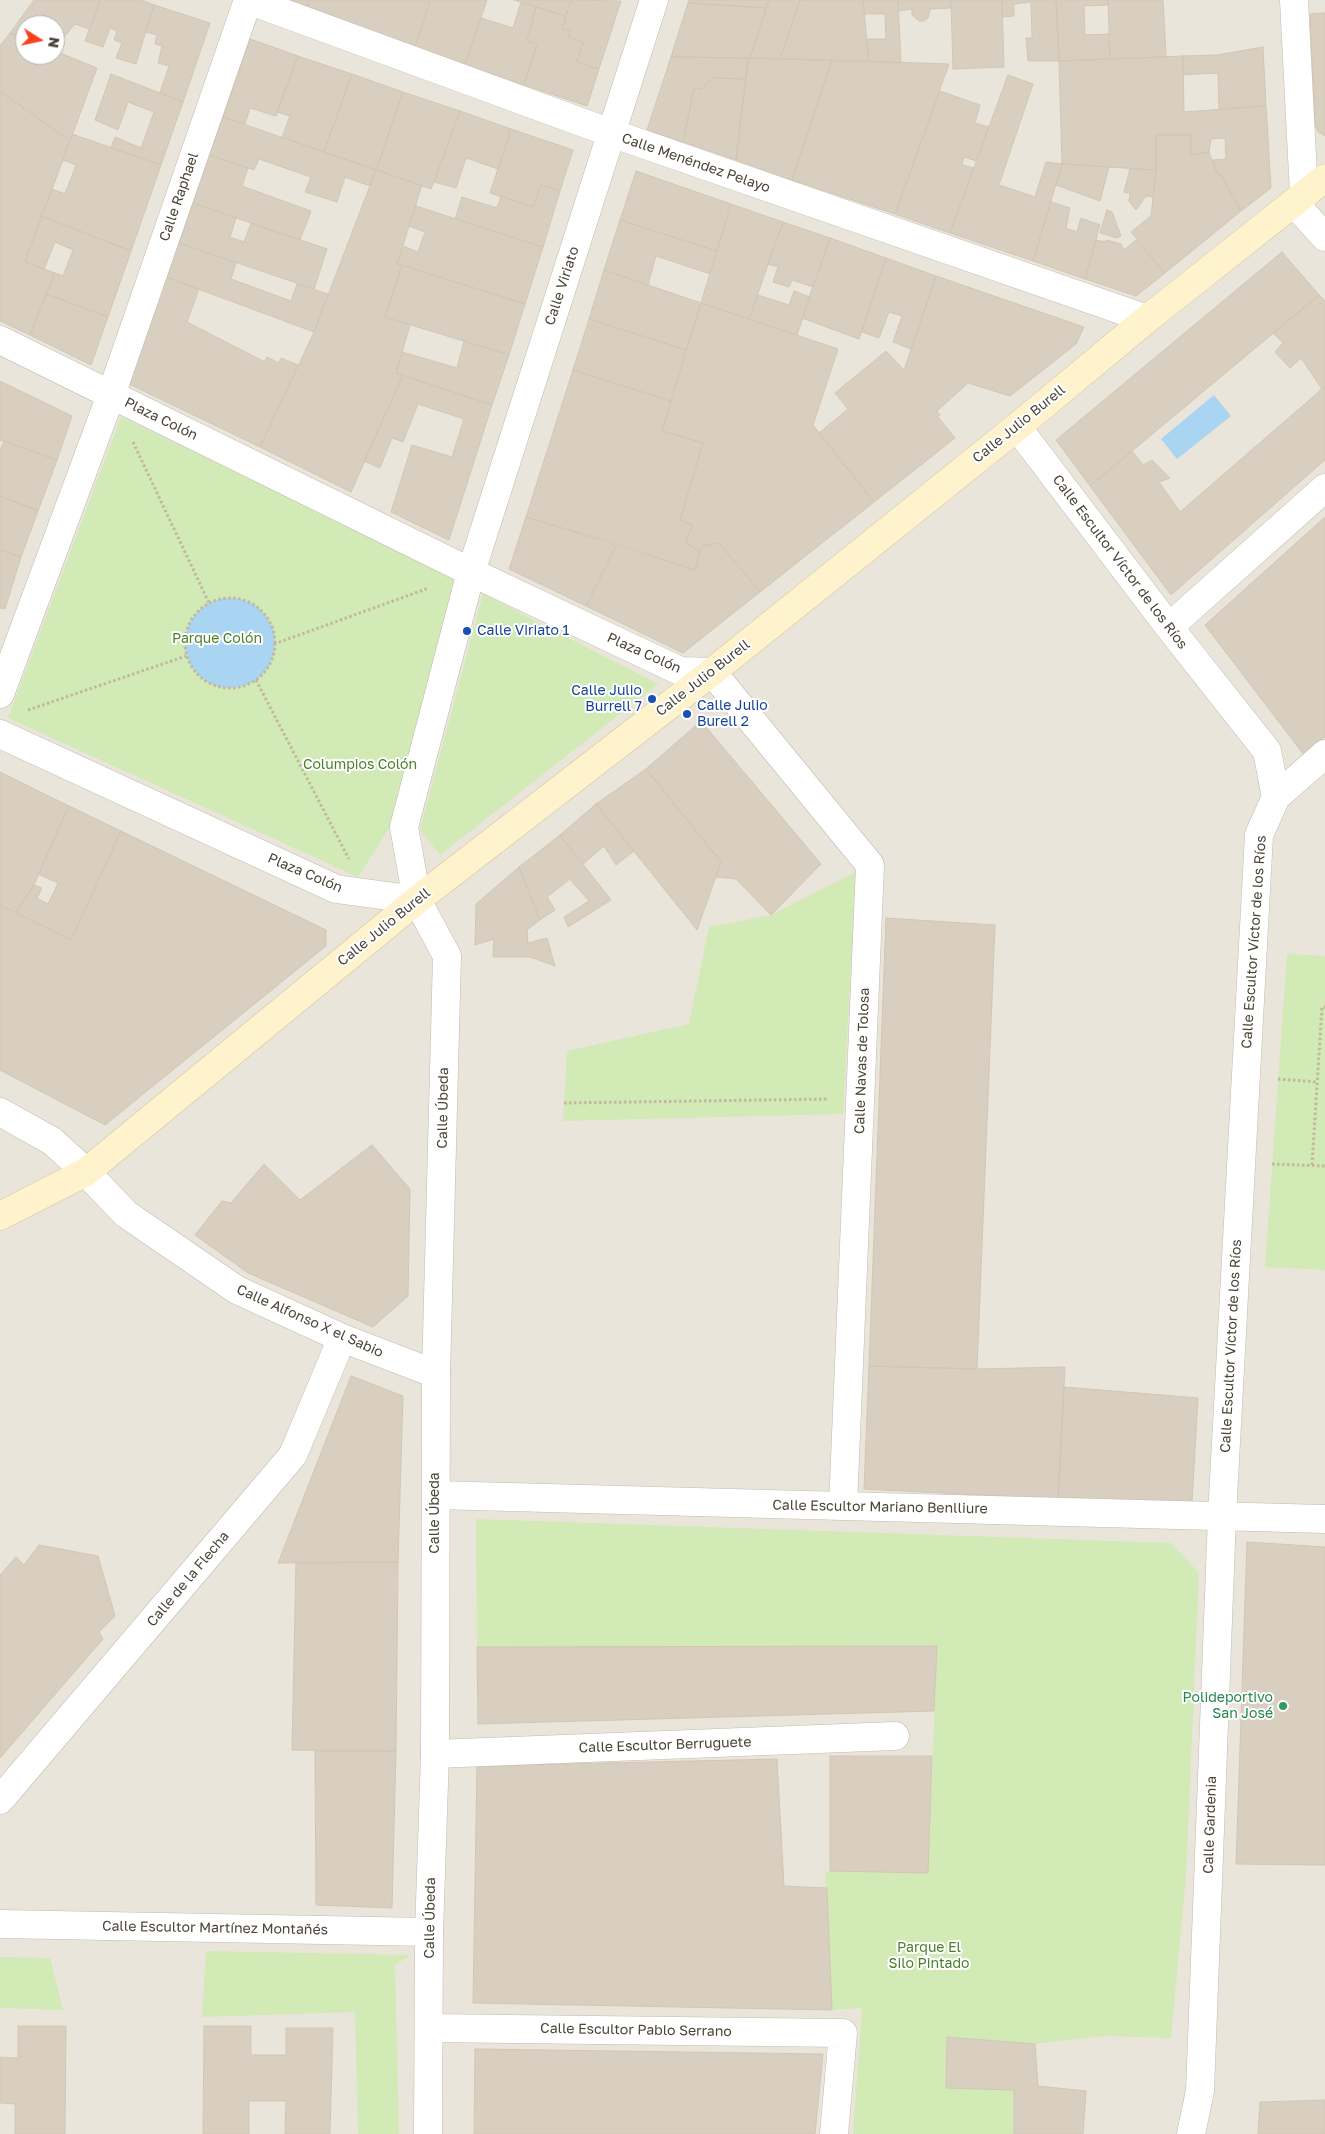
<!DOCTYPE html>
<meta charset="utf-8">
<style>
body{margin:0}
#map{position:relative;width:1325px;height:2134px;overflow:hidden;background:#f6f3ec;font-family:"Golos Text",sans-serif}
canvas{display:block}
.north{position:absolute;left:15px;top:15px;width:50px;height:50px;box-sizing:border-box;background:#fff;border:1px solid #b7b4b0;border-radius:50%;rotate:100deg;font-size:14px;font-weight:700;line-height:20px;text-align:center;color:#4b4439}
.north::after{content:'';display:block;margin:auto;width:18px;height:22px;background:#fc3f1d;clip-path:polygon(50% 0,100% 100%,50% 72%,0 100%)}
</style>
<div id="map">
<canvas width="1325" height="2134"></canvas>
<div class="north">N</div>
</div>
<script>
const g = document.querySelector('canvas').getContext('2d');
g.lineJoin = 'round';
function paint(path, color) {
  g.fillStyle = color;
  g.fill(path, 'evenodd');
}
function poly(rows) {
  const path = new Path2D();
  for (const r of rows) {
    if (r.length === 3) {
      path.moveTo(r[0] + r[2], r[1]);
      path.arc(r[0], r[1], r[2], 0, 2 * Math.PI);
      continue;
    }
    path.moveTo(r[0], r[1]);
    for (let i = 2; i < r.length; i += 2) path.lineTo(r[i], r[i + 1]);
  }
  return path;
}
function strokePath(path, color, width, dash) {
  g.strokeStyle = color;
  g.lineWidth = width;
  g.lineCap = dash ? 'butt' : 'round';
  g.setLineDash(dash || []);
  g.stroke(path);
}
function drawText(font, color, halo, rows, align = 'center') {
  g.font = font + ' "Golos Text",sans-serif';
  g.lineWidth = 4;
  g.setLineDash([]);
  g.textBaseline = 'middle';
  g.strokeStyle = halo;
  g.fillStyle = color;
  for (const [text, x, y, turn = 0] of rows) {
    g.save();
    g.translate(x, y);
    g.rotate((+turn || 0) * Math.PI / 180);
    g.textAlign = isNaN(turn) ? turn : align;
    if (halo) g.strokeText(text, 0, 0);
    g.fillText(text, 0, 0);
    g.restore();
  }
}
const residential = poly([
 [0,0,1325,0,1325,2134,0,2134],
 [25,25,55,25,55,55,25,55]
]);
const green = poly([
 [121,417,456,579,389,828,358,877,8,718],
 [483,594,658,684,440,855,420,830],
 [856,872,843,1114,563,1121,567,1051,689,1024,709,927,771,915],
 [1287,954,1325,956,1325,1270,1265,1267],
 [476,1519,1171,1543,1199,1573,1186,1876,1171,2038,1105,2036,1035,2044,947,2037,946,2088,1014,2090,1014,2134,853,2134,862,2008,832,2010,825,1871,928,1873,937,1646,477,1647],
 [206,1951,411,1955,395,1965,399,2134,358,2134,355,2012,202,2017],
 [0,1957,50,1958,63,2010,0,2008]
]);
const water = poly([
 [1214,395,1231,416,1177,459,1161,439],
 [230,643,45]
]);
const building = poly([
 [34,0,100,0,90,29,75,24,55,48,55,25,25,25,25,39,10,33,34,0],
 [100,0,141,0,154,5,136,64,116,58,122,43,114,40,117,31,110,28,103,47,85,41,100,0],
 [276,0,309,0,306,10,276,0],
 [309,0,430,0,415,47,306,10,309,0],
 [430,0,487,0,465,64,415,47,430,0],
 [514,0,571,0,566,16,514,0],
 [571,0,621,1,599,69,577,62,583,42,568,37,570,31,562,29,571,0],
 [689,0,769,0,766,8,688,3,689,0],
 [769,0,800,0,780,59,750,58,769,0],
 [800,0,863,0,869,62,780,59,800,0],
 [863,0,898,0,901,63,869,62,866,39,886,39,885,14,864,14,863,0],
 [898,0,951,0,951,8,930,9,928,18,924,21,919,21,912,15,912,9,898,11,898,0],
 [951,0,1002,0,1004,67,953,69,951,0],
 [1002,0,1056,0,1059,61,1028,61,1026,38,1032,38,1031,2,1014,4,1014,16,1002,17,1002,0],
 [1056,0,1108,0,1108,5,1084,6,1085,35,1109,34,1110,59,1059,61,1056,0],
 [1108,0,1163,0,1166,57,1110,59,1108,0],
 [521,2,536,7,527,41,537,44,524,85,465,64,481,18,513,28,521,2],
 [688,3,766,8,750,58,671,57,688,3],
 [154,5,210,23,183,102,160,93,169,66,158,63,162,46,155,44,157,35,146,32,154,5],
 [536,7,566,16,562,29,570,31,568,37,583,42,577,62,599,69,587,106,524,85,537,44,527,41,536,7],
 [1325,13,1325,136,1318,132,1315,125,1310,14,1325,13],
 [10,33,25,39,25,55,55,55,55,51,97,68,70,141,0,91,0,46,10,33],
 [250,39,298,56,276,116,250,108,245,124,223,117,250,39],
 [1263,47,1266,106,1219,109,1218,73,1183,75,1183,56,1217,55,1263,47],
 [298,56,352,74,324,152,282,137,290,116,277,112,298,56],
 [1183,56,1184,112,1266,106,1271,188,1241,211,1221,175,1217,173,1213,160,1226,159,1225,138,1211,139,1209,152,1191,155,1191,135,1156,135,1156,170,1062,164,1059,61,1183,56],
 [671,57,748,58,746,79,713,78,701,89,694,88,683,142,647,130,671,57],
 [748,58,832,60,792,180,736,160,748,58],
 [832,60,949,64,895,214,792,180,832,60],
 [111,74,183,102,161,165,111,148,115,137,141,148,154,112,128,102,118,130,95,120,111,74],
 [352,74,403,92,376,170,324,152,352,74],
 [1008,75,1033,84,999,185,1035,197,1046,162,1062,164,1033,261,950,233,1008,75],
 [713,78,746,79,736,160,683,142,694,88,701,89,713,78],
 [0,91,70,141,25,262,55,273,30,335,0,321,0,91],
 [940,91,980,105,975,123,989,127,976,161,964,157,962,165,974,168,950,233,895,214,940,91],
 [403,92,460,111,431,189,376,170,403,92],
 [460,111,511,129,498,169,466,158,456,188,434,182,460,111],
 [223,117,376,170,370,186,345,177,337,202,305,192,311,177,259,159,254,170,209,155,223,117],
 [511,129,573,150,560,191,541,185,533,207,490,193,511,129],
 [72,134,161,165,131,251,41,216,52,189,65,194,76,165,63,160,72,134],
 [1156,135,1191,135,1191,155,1209,152,1217,173,1221,175,1241,211,1165,273,1131,232,1151,216,1156,170,1156,135],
 [209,155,248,168,242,186,311,211,300,240,193,203,209,155],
 [1062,164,1109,167,1100,201,1056,185,1062,164],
 [1130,169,1156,170,1153,197,1146,196,1136,210,1129,201,1130,193,1124,192,1130,169],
 [376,170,422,185,397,264,402,265,385,317,410,325,396,373,403,375,351,492,260,447,314,332,376,170],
 [636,171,731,204,717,251,620,220,636,171],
 [541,185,560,191,543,247,455,219,462,197,497,208,501,196,533,207,541,185],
 [1051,202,1070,208,1066,228,1077,232,1081,218,1100,225,1085,279,1033,261,1051,202],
 [193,203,236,218,230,237,244,242,251,223,327,249,314,289,179,243,193,203],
 [731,204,783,222,749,319,701,303,731,204],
 [416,206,543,247,525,304,397,264,403,246,418,252,425,232,409,226,416,206],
 [1107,210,1112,212,1121,236,1117,238,1100,233,1107,210],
 [41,216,131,251,108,317,46,294,55,273,63,276,73,250,55,242,44,269,25,262,41,216],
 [620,220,717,251,710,274,656,256,648,285,604,270,620,220],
 [783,222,830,238,813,287,792,280,789,287,773,282,778,267,768,264,783,222],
 [830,238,886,258,859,339,802,318,830,238],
 [1096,240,1105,242,1106,240,1121,244,1124,250,1136,240,1165,273,1136,296,1085,279,1096,240],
 [179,243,236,263,231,279,291,301,297,284,328,294,314,332,166,277,179,243],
 [1282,252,1319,295,1090,486,1056,440,1282,252],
 [886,258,936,276,911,349,893,342,902,316,889,312,879,338,862,332,886,258],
 [402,265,525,304,509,355,385,317,402,265],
 [604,270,701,303,686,350,589,319,604,270],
 [936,276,1084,327,1076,344,1010,396,968,383,937,411,940,415,938,417,955,438,874,502,819,433,848,409,835,393,886,351,904,370,936,276],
 [166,277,199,289,187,322,265,362,267,357,279,363,281,358,298,365,260,447,129,384,166,277],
 [794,291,810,297,797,335,749,319,758,295,789,305,794,291],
 [46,294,108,317,91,365,30,335,46,294],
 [1319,295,1325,301,1325,460,1171,595,1090,486,1132,451,1143,465,1152,460,1170,478,1159,482,1180,512,1322,389,1301,358,1290,368,1275,352,1283,343,1273,333,1319,295],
 [701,303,838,349,813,425,874,502,760,592,719,543,702,546,700,552,686,543,692,525,680,520,703,443,662,431,701,303],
 [589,319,686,350,671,401,573,370,589,319],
 [464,341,509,355,492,405,396,373,402,352,457,368,464,341],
 [573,370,671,401,662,431,703,443,680,520,692,525,686,543,700,552,695,570,526,517,573,370],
 [403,375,492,405,449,540,391,512,412,445,452,457,464,419,418,404,403,442,392,438,380,468,364,461,403,375],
 [0,381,72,416,57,460,0,440,0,381],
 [4,441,57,460,38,511,0,496,0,450,4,441],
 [0,496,38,511,21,557,0,550,0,496],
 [526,517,617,544,586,606,509,569,526,517],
 [1325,517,1325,737,1304,755,1205,625,1325,517],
 [719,543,760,592,683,653,586,606,617,544,695,570,702,546,719,543],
 [0,550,21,557,5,609,0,608,0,550],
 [701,721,821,864,771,915,736,879,716,877,721,862,646,769,701,721],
 [646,769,721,862,697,930,596,804,646,769],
 [0,772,69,806,34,885,16,913,0,905,0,772],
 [596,804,634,851,616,865,604,846,582,865,560,835,596,804],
 [69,806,121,831,71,940,16,913,34,885,42,888,37,898,48,904,58,883,38,874,69,806],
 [121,831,326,930,326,946,105,1125,0,1070,0,905,71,940,121,831],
 [560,835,611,900,568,927,564,917,589,901,570,879,547,897,555,910,540,920,519,867,560,835],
 [519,867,540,920,527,930,528,943,547,938,555,966,530,957,493,957,494,939,475,945,476,904,519,867],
 [886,918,995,925,977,1369,869,1366,886,918],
 [372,1145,410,1189,408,1296,373,1327,248,1273,195,1235,222,1201,231,1203,264,1164,300,1200,372,1145],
 [869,1366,977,1369,1065,1367,1058,1499,864,1489,869,1366],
 [351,1376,403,1396,398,1562,278,1563,351,1376],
 [1064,1387,1198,1398,1192,1502,1058,1499,1064,1387],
 [1247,1542,1325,1547,1325,1865,1236,1864,1247,1542],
 [39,1545,98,1556,115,1616,99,1632,103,1639,0,1758,0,1575,16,1557,24,1565,39,1545],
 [398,1562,396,1751,292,1750,296,1563,398,1562],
 [937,1646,934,1711,478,1724,477,1647,937,1646],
 [315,1751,396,1751,392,1908,316,1905,315,1751],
 [830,1756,932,1756,928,1873,830,1871,830,1756],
 [777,1759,784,1886,827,1888,832,2010,473,2003,477,1766,777,1759],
 [18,2026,66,2026,65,2134,15,2134,15,2104,0,2103,0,2057,18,2058,18,2026],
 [204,2026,251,2026,251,2055,286,2055,286,2028,333,2028,330,2134,285,2134,286,2101,249,2101,249,2134,203,2134,204,2026],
 [947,2037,1035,2044,1038,2086,1086,2091,1083,2134,1014,2134,1014,2090,946,2088,947,2037],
 [475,2049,823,2054,815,2134,474,2134,475,2049],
 [1325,2100,1325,2134,1258,2134,1260,2102,1325,2100]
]);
const path = poly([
 [133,442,209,603],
 [230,643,45],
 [274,644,429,588],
 [256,680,349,859],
 [28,710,186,656],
 [1278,1079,1317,1082],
 [564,1103,828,1099],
 [1272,1164,1325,1166],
 [1312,1165,1322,1007,1325,1007]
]);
const minor = poly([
 [248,0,611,133,1147,319],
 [1294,0,1304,195],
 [0,340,471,572,680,671,712,672,870,865,843,1506],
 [1017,427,1169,627,1267,751,1276,797,1259,835,1222,1516,1200,2091,1191,2134],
 [1169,627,1325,488],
 [0,694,111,395,248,0],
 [0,734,336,889,417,900,404,827,471,572,654,0],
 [1276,797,1325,754],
 [0,1112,52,1141,86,1172,126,1214,237,1290,342,1338,436,1374],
 [436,1495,1325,1519],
 [435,1754,895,1736],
 [0,1800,293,1455,342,1338],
 [0,1924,429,1932],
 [429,2028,843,2033,834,2134]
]);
const tertiary = poly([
 [1294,203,1325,237],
 [417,900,447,956,436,1374,435,1754,429,1932,428,2134]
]);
const secondary = poly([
 [0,1216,86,1172,417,900,712,672,1017,427,1147,319,1325,178]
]);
const markers = [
 [467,631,5,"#1a4fb4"],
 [652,699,5,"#1a4fb4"],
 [687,714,5,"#1a4fb4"],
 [1283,1706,5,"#2e9e5b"]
];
const streetNames = [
 ["Calle Menéndez Pelayo",696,163,19],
 ["Calle Raphael",179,197,-71],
 ["Calle Viriato",562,286,-72],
 ["Plaza Colón",161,419,26],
 ["Calle Julio Burell",1019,424,-39],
 ["Calle Escultor Víctor de los Ríos",1120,562,53],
 ["Plaza Colón",644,653,24],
 ["Calle Julio Burell",703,678,-38],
 ["Plaza Colón",305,873,23],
 ["Calle Julio Burell",384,927,-39],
 ["Calle Escultor Víctor de los Ríos",1254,942,-86],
 ["Calle Navas de Tolosa",862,1061,-88],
 ["Calle Úbeda",443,1108,-89],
 ["Calle Alfonso X el Sabio",310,1321,24],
 ["Calle Escultor Víctor de los Ríos",1231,1346,-87],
 ["Calle Escultor Mariano Benlliure",880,1507,1],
 ["Calle Úbeda",435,1513,-90],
 ["Calle de la Flecha",188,1579,-50],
 ["Calle Escultor Berruguete",665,1745,-2],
 ["Calle Gardenia",1210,1825,-88],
 ["Calle Úbeda",430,1918,-89],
 ["Calle Escultor Martínez Montañés",215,1928,1],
 ["Calle Escultor Pablo Serrano",636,2030,1]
];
const transitNames = [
 ["Calle Viriato 1",477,631],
 ["Calle Julio",642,691,"right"],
 ["Burrell 7",642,707,"right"],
 ["Calle Julio",697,706],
 ["Burell 2",697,722]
];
const parkNames = [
 ["Parque Colón",217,639],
 ["Columpios Colón",360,765],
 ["Parque El",929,1948],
 ["Silo Pintado",929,1964]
];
const leisureNames = [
 ["Polideportivo",1273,1698],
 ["San José",1273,1714]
];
paint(residential, '#eae5da');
paint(green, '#d2eab5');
paint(water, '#a9d4f2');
paint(building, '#d8cfc1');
strokePath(building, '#d3c7b4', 1);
strokePath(minor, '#c2bbae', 29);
strokePath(tertiary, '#c2bbae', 29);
strokePath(secondary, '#d6c79b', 29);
strokePath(path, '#c4b79f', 3, [2.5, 2.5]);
strokePath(minor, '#fff', 28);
strokePath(tertiary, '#fff', 28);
strokePath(secondary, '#fff3cd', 28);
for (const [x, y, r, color] of markers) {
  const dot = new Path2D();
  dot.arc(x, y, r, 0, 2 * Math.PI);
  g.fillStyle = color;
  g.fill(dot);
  strokePath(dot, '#fff', 2);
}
drawText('14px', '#4b4439', '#fff', streetNames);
drawText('14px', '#164399', '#fff', transitNames, 'left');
drawText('14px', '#4a7f2a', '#fff', parkNames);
drawText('14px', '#27864d', '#fff', leisureNames, 'right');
</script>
